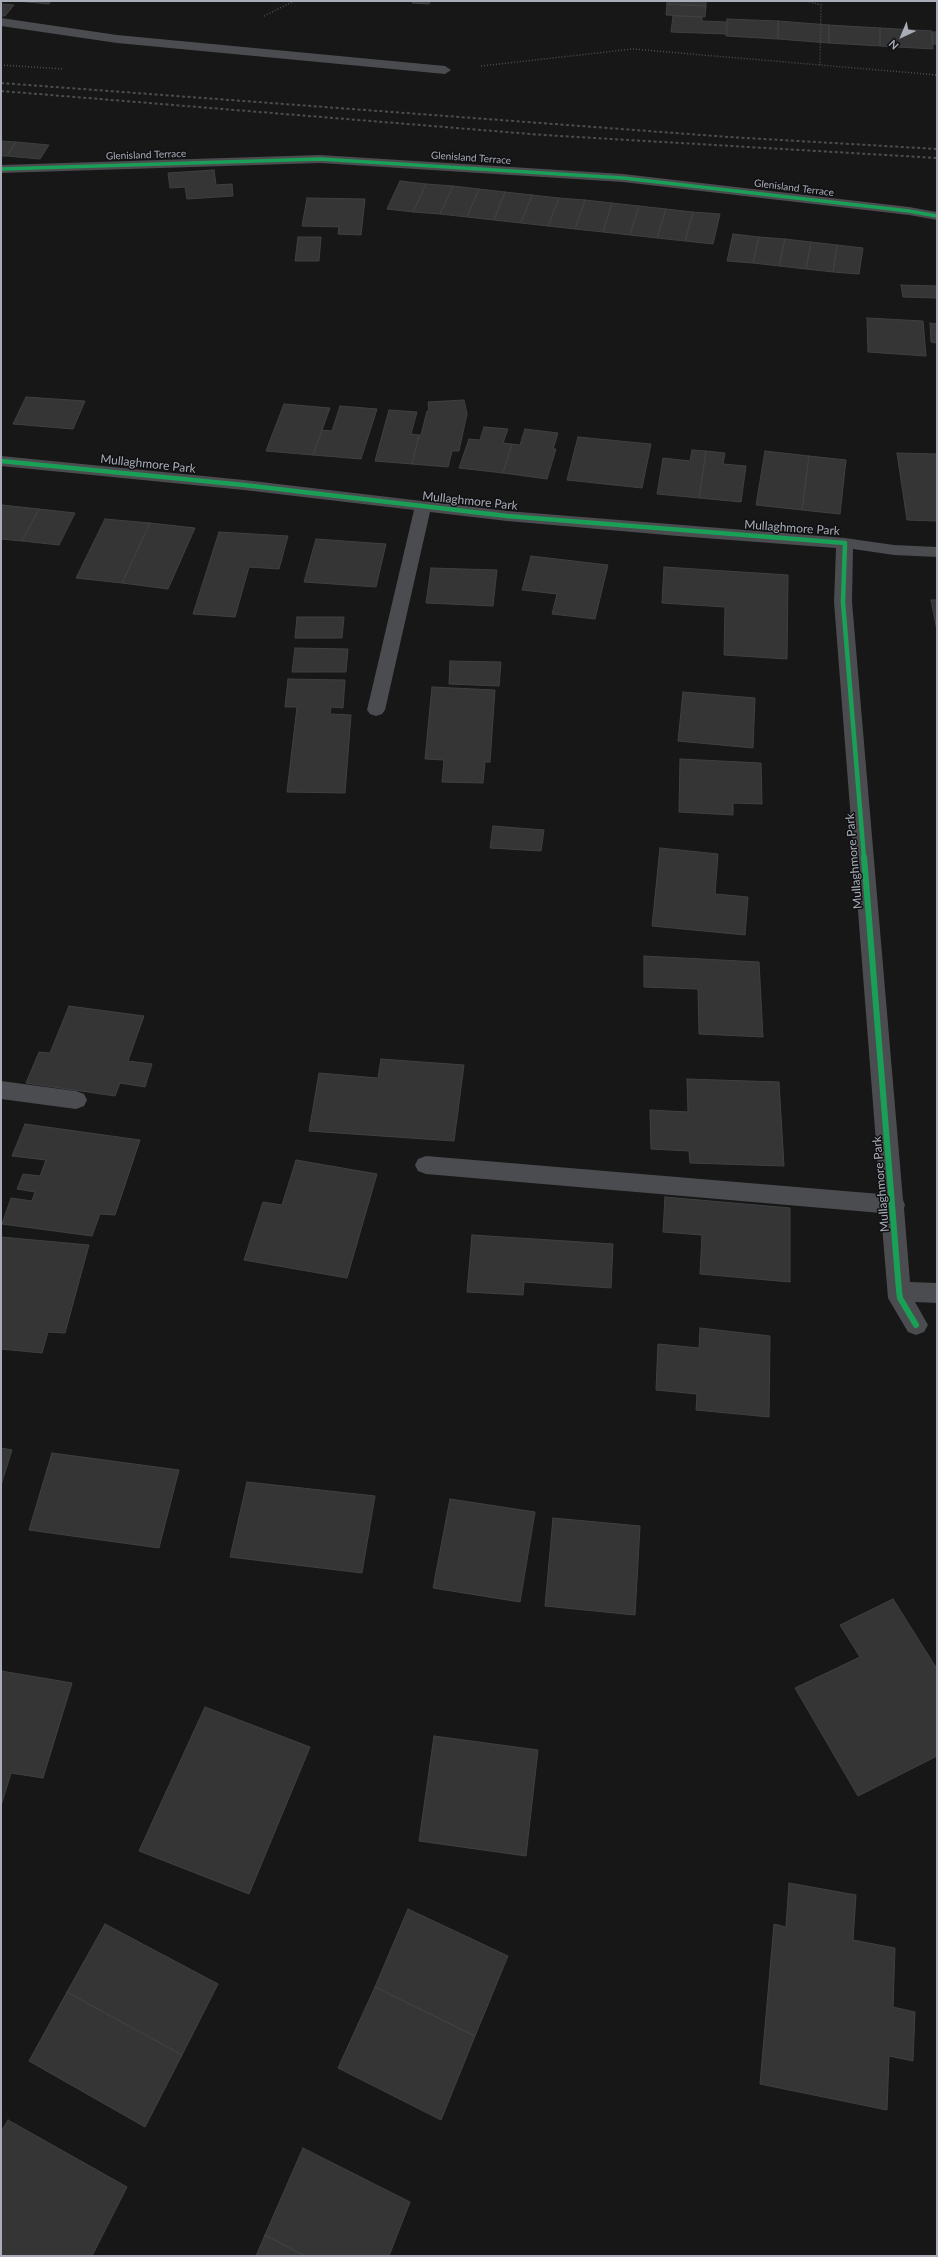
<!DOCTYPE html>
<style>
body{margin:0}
#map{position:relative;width:938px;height:2257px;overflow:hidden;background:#171717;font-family:Lato,sans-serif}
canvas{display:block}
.frame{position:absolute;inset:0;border:2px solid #a8adb8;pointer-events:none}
.north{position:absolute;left:882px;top:16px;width:40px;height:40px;-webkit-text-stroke:3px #111113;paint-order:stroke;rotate:224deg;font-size:11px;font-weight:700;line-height:16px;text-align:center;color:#a8adb8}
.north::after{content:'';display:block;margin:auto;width:14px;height:18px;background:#a8adb8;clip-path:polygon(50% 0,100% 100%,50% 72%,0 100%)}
</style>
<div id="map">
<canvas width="938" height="2257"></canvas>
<div class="frame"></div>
<div class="north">N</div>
</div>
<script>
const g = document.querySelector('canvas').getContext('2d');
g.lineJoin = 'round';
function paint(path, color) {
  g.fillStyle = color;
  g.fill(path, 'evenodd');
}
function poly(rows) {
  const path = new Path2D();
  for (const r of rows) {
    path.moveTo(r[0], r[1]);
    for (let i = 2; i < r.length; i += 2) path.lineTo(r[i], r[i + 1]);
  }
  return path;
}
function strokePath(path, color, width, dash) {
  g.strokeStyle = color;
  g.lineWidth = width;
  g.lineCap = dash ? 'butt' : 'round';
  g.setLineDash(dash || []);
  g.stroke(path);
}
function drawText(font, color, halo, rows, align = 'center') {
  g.font = font + ' Lato,sans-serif';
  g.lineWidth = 3;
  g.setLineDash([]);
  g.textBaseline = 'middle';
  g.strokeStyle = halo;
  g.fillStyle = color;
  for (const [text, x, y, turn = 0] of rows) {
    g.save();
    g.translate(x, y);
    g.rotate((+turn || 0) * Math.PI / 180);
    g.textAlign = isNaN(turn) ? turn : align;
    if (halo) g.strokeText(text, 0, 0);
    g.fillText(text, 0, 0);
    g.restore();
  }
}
const building = poly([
 [16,1,51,1,49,4,16,1],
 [413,1,430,1,429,4,412,3,413,1],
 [667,1,706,1,706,6,667,4,667,1],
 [1,4,14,5,5,16,1,16,1,4],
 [667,4,706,6,705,17,666,15,667,4],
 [673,16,702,17,702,21,727,22,727,34,671,32,673,16],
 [727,19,778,21,778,39,726,36,727,19],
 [778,21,829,25,829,43,778,39,778,21],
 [829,25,880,28,880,46,829,43,829,25],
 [880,28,932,31,933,49,880,46,880,28],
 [932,32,937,32,937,44,932,44,932,32],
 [1,141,16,142,7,156,1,156,1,141],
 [16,142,49,145,40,159,7,156,16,142],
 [214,170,216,185,232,184,233,196,187,199,185,187,170,188,168,173,214,170],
 [400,181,426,184,413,212,387,209,400,181],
 [426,184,453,186,440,214,413,212,426,184],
 [453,186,479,189,467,217,440,214,453,186],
 [479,189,505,192,494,220,467,217,479,189],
 [505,192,532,195,521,223,494,220,505,192],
 [532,195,559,198,548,226,521,223,532,195],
 [307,198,365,199,361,235,338,234,339,227,302,226,307,198],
 [559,198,585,200,575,229,548,226,559,198],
 [585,200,612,203,603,232,575,229,585,200],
 [612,203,639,206,630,235,603,232,612,203],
 [639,206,666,209,657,238,630,235,639,206],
 [666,209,693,212,685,241,657,238,666,209],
 [693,212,720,214,713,244,685,241,693,212],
 [733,234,759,237,753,263,727,261,733,234],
 [298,237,321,237,319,261,295,261,298,237],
 [759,237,785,239,779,266,753,263,759,237],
 [785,239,811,242,806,269,779,266,785,239],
 [811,242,837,245,833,272,806,269,811,242],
 [837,245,863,248,859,274,833,272,837,245],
 [901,285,937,286,937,298,903,297,901,285],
 [867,318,923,321,926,356,868,352,867,318],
 [930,323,937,324,937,343,931,342,930,323],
 [26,397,85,401,73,429,13,424,26,397],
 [464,400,467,414,459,451,452,451,448,467,412,464,419,435,421,435,427,411,429,411,428,402,464,400],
 [284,404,330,408,313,455,266,451,284,404],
 [340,406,377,409,361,459,313,455,322,430,332,431,340,406],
 [389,410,417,412,411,434,419,435,412,464,375,461,389,410],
 [484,427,508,429,503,443,512,444,503,473,459,468,469,439,480,440,484,427],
 [525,429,558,433,553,449,556,449,547,479,503,473,512,444,520,445,525,429],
 [578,437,651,444,642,488,567,480,578,437],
 [692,450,706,451,699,498,657,494,663,458,690,461,692,450],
 [706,451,725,453,723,464,746,466,741,502,699,498,706,451],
 [765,451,809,456,802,510,756,505,765,451],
 [897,453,937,454,937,521,907,520,897,453],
 [809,456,846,460,840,514,802,510,809,456],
 [2,505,39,509,22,541,1,539,2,505],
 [39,509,75,513,59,545,22,541,39,509],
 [105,519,150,523,122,583,76,578,105,519],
 [150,523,195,528,168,589,122,583,150,523],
 [219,532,288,536,279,569,249,567,235,617,193,614,219,532],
 [316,539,386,544,376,587,304,582,316,539],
 [531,556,608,565,595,619,552,614,557,594,522,590,531,556],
 [664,567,788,575,787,659,724,655,725,607,662,603,664,567],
 [431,568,497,570,493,606,426,603,431,568],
 [931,600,937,600,937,631,931,600],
 [297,617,344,617,342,638,295,638,297,617],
 [295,648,348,649,346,672,292,672,295,648],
 [450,661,501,662,499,686,449,684,450,661],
 [288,679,345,680,343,708,331,707,330,714,351,715,345,793,287,792,297,707,285,707,288,679],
 [432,687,495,690,490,762,485,762,483,783,442,782,444,760,425,759,432,687],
 [683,692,755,698,753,748,678,741,683,692],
 [680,759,761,763,762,804,733,803,733,815,679,812,680,759],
 [493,826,544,830,541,851,490,848,493,826],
 [660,848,718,854,715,894,748,897,745,935,652,926,660,848],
 [644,956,759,962,763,1037,699,1034,698,989,644,987,644,956],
 [69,1006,144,1016,128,1061,152,1064,145,1087,120,1083,115,1096,26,1083,39,1052,50,1053,69,1006],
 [381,1059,464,1065,454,1141,309,1131,319,1073,378,1078,381,1059],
 [687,1079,779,1082,784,1166,690,1163,689,1151,651,1149,650,1110,688,1112,687,1079],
 [25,1124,140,1140,115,1215,100,1214,92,1236,2,1224,11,1198,32,1201,35,1192,17,1189,23,1174,40,1176,46,1160,12,1156,25,1124],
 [296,1160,377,1174,347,1278,244,1260,263,1202,282,1205,296,1160],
 [665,1197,790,1208,790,1282,700,1274,702,1235,663,1232,665,1197],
 [472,1235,613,1244,611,1288,524,1282,523,1295,467,1292,472,1235],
 [1,1237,89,1245,65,1333,48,1332,42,1353,1,1349,1,1237],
 [700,1328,770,1336,769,1417,696,1410,697,1394,656,1390,658,1344,699,1348,700,1328],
 [1,1448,12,1450,1,1485,1,1448],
 [52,1453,179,1470,159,1548,29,1530,52,1453],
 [247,1482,375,1496,362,1573,230,1557,247,1482],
 [450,1499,535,1512,520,1602,433,1588,450,1499],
 [553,1518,640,1526,635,1615,545,1606,553,1518],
 [893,1599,937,1669,937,1756,858,1796,795,1688,860,1657,840,1625,893,1599],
 [1,1671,72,1683,43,1778,11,1773,1,1806,1,1671],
 [205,1707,310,1747,249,1894,139,1851,205,1707],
 [434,1736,538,1750,526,1856,419,1841,434,1736],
 [789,1883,856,1895,853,1940,895,1948,893,2007,915,2012,913,2061,889,2056,887,2110,760,2084,774,1924,786,1927,789,1883],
 [408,1909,508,1956,475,2036,375,1987,408,1909],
 [105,1924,218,1984,182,2055,67,1992,105,1924],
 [375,1987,475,2036,441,2120,338,2068,375,1987],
 [67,1992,182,2055,145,2127,29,2061,67,1992],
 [8,2120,127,2187,92,2256,1,2256,1,2132,8,2120],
 [303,2148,410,2202,389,2256,305,2256,265,2235,303,2148],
 [265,2235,305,2256,256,2256,265,2235]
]);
const path = poly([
 [806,1,821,5,820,65],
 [264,16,294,1],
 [1,65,64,69],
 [481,66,633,49,937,75]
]);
const minor = poly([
 [1,18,117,35,445,66,451,70,445,74,117,43,1,26,1,18],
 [320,155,623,174,909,207,937,212,937,220,909,215,623,182,320,163,1,173,1,165,320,155],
 [1,456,244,480,507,511,845,538,894,545,937,547,937,557,894,555,853,549,852,602,903,1200,905,1205,904,1208,910,1282,937,1283,937,1303,915,1302,928,1325,924,1332,916,1335,908,1332,888,1298,881,1213,426,1174,418,1171,415,1165,418,1159,426,1156,880,1194,834,602,836,548,678,536,507,521,430,512,385,710,382,714,376,716,370,714,367,710,414,510,244,490,1,466,1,456],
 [1,1081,76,1091,84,1094,87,1100,84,1106,76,1109,1,1099,1,1081]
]);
const rail = poly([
 [1,83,729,137,937,149],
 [1,91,543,135,937,158]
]);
const cyclewayFar2 = poly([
 [1,169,320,159,623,178,909,211,937,216]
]);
const cyclewayFar1 = poly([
 [1,461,244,485,507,516,845,543,843,602,864,858]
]);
const cycleway = poly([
 [864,857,899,1291,900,1298,916,1325]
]);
const farStreetnames = [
 ["Glenisland Terrace",146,155,-2],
 ["Glenisland Terrace",471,158,4],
 ["Glenisland Terrace",794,188,7]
];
const streetNames = [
 ["Mullaghmore Park",148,464,6],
 ["Mullaghmore Park",470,501,6],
 ["Mullaghmore Park",792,528,4],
 ["Mullaghmore Park",854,861,-95],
 ["Mullaghmore Park",881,1184,-95]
];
paint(building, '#353536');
strokePath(building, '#3f4043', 1);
strokePath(path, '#4d4e52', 1.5, [1, 2]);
paint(minor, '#4b4c50');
strokePath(rail, '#4b4c4f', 2, [3, 2.5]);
strokePath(cyclewayFar2, '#1a9f57', 3.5);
strokePath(cyclewayFar1, '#1a9f57', 4.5);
strokePath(cycleway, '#1a9f57', 6);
drawText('10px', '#a8adb8', '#111113', farStreetnames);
drawText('12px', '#a8adb8', '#111113', streetNames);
</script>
